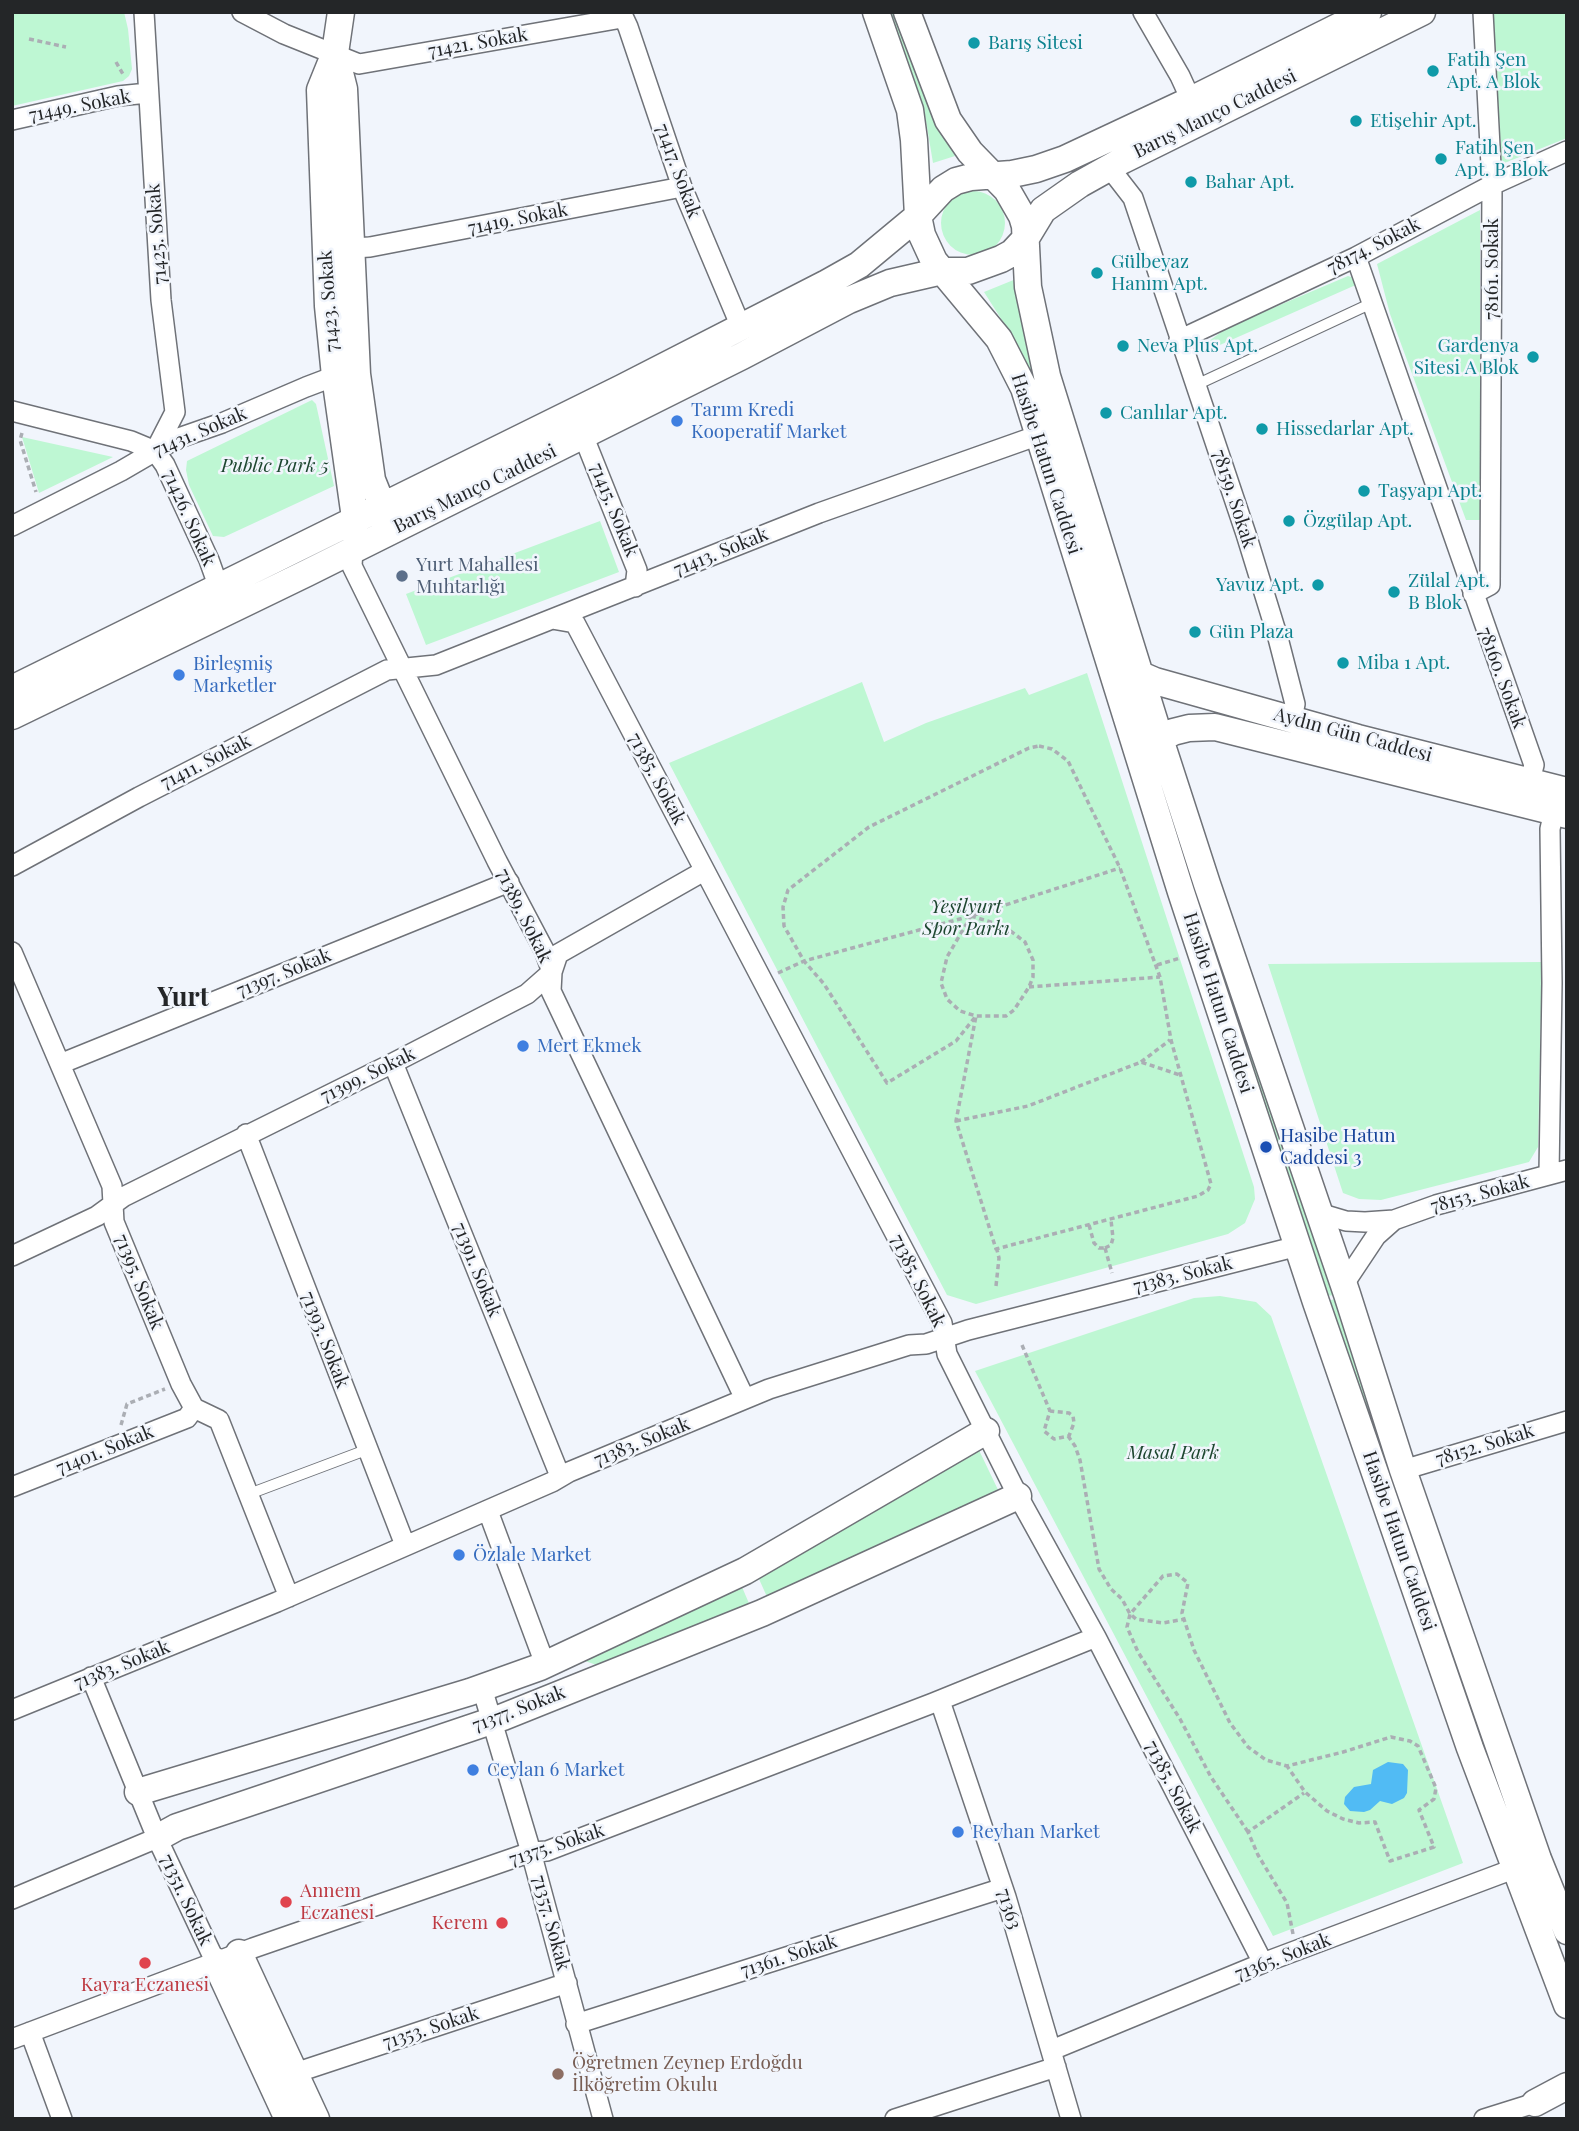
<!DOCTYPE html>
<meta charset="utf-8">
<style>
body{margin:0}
#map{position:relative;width:1579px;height:2131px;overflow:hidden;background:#f1f5fc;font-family:"Playfair Display",serif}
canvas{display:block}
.frame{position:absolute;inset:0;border:14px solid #242628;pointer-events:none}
</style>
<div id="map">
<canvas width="1579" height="2131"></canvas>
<div class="frame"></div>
</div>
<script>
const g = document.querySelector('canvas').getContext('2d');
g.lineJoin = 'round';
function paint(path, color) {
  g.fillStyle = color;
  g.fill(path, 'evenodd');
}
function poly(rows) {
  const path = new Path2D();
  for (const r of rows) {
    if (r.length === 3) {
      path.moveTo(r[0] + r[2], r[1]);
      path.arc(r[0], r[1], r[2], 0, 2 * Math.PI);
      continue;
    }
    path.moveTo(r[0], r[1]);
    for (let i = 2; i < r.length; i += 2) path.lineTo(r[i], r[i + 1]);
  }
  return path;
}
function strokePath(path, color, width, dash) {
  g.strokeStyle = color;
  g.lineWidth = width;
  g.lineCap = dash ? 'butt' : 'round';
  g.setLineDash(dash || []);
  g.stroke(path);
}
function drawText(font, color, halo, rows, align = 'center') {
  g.font = font + ' "Playfair Display",serif';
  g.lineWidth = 5;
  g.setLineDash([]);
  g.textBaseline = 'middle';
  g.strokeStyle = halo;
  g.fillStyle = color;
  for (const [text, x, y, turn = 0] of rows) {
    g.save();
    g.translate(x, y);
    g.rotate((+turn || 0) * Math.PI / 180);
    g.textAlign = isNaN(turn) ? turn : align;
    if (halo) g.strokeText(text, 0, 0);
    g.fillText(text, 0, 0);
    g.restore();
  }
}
const green = poly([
 [12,12,124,12,128,29,132,69,129,76,123,81,12,106],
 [888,12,894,12,929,107,955,156,933,163,924,109],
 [1492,12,1567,12,1567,138,1502,164],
 [973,223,32],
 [1480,210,1480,520,1466,520,1390,314,1377,264],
 [1348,276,1357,279,1358,284,1204,352,1209,341,1228,327],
 [1016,279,1108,607,1012,336,984,292],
 [312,400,316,404,334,486,224,537,213,536,189,485,186,470,187,461],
 [22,437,113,457,39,493],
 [600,521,619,572,426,645,406,594],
 [1087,673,1254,1187,1255,1199,1245,1223,1228,1234,976,1304,947,1295,669,763,862,682,884,742,926,723,1025,688,1029,695],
 [1197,890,1334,1295,1327,1296,1192,892],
 [1542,962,1538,1147,1529,1162,1381,1200,1359,1199,1343,1193,1268,964],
 [1220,1296,1256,1302,1271,1316,1463,1863,1273,1936,975,1371,1194,1298],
 [1335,1299,1429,1579,1425,1580,1328,1301],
 [977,1446,1001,1496,768,1599,759,1579],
 [742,1587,751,1608,611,1670,585,1661]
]);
const water = poly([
 [1388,1762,1403,1764,1408,1770,1407,1793,1404,1798,1392,1804,1380,1801,1370,1810,1364,1812,1350,1811,1344,1804,1345,1797,1354,1787,1371,1784,1373,1770]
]);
const path = poly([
 [29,39,66,47],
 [116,62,124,76],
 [22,433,20,440,36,492],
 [1039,746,1052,749,1068,761,1120,868,1160,977,1171,1040,1211,1184,1208,1190,1198,1196,996,1249,956,1121,976,1016,956,1041,887,1083,824,984,804,961,784,926,783,907,788,890,869,827,1029,748,1039,746],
 [971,916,1004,926,1025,942,1033,960,1033,977,1029,987,1014,1010,1006,1016,976,1016,960,1011,947,999,941,983,947,957,971,916],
 [1157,965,1180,958],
 [778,973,804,961,971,916,1120,868],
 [1029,987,1160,977],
 [1141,1062,1170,1040],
 [956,1121,1028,1106,1141,1062,1180,1075],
 [1089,1225,1094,1243,1099,1248,1105,1248],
 [1105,1248,1111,1245,1113,1238,1111,1220],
 [1105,1248,1112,1273],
 [996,1286,999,1258,997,1250],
 [1022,1345,1050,1411,1044,1431,1054,1439,1069,1436,1074,1423,1073,1416,1069,1413,1050,1411],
 [121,1425,127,1404,165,1389],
 [1068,1436,1075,1446,1080,1460,1099,1569,1111,1589,1122,1599,1130,1614,1136,1619,1163,1623,1185,1619],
 [1248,1832,1211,1777,1180,1719,1138,1652,1127,1627,1130,1614,1163,1576,1177,1574,1188,1583,1182,1613,1194,1650,1230,1723,1248,1747,1266,1760,1287,1766,1343,1752,1391,1737,1410,1741,1418,1746,1436,1788,1434,1799,1419,1810,1434,1847,1390,1861,1375,1822,1359,1823,1343,1819,1327,1811,1305,1792,1287,1766],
 [1293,1934,1287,1903,1258,1855,1248,1832,1304,1793]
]);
const lane = poly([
 [1196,385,1372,303],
 [249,1494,366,1450]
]);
const street = poly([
 [144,12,161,300,175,412,155,451],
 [242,12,284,34,359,64,622,18],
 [621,12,628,27,682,187,741,327],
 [1143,12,1180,76,1191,100],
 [12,120,118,96,148,93],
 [1109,167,1133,198,1246,534,1278,638,1295,704,1292,719],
 [352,248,370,247,682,187],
 [1356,257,1534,765,1530,781],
 [1179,340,1356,257,1492,185,1567,151],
 [12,411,131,441,155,451],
 [583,435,637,570,635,587],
 [155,451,165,465,209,560,219,588],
 [12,526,121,471,176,439,222,423,306,387,335,376,346,375],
 [353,549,352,566,497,861,544,950,552,972,551,991,745,1399],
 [1473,594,1490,585,1492,185,1483,12],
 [552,619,575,623,942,1323,947,1354,1018,1496,1096,1637,1263,1963],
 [12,866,139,797,387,670,436,665,819,513,1039,435],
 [12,952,112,1186,114,1222,181,1384,194,1408,219,1420,289,1597],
 [393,1063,560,1476],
 [60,1064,509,882],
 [246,1134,405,1545],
 [1549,1174,1552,983,1550,829,1554,811],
 [1319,1213,1346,1221,1365,1222,1394,1220,1436,1205,1567,1170],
 [12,1256,97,1216,123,1197,393,1063,527,994,552,972,558,954,704,871],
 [1344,1284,1376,1236,1394,1220],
 [1403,1470,1567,1421],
 [12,1487,187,1418,194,1408],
 [488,1511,542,1656,540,1667],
 [91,1677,157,1838,215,1961],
 [482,1688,531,1852,603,2119],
 [940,1701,1006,1897,1071,2119],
 [12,1710,277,1602,552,1482,569,1472,769,1389,909,1345,926,1344,968,1330,1298,1246],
 [12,1899,157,1838],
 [576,2024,1003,1888],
 [30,2032,62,2119],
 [12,2039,253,1948,531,1852,547,1851,933,1703,1096,1637],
 [1052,2050,1263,1963,1516,1868],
 [295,2073,567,1983],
 [895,2119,1056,2067],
 [1484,2119,1535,2103]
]);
const secondary = poly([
 [341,12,335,53,320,90,328,306,335,376,355,518,354,533],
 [876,12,910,110,914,140,918,216,922,235,934,261,999,339,1024,388,1181,892,1316,1302,1470,1748,1567,2005],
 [907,12,948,120,970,152,1007,190,1022,216,1025,226,1028,287,1047,376,1160,739,1207,884,1347,1294,1403,1470,1538,1859,1567,1931],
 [335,53,344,89,357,374,372,480,382,505,385,523],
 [1141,675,1155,681,1358,738,1567,791],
 [12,689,622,388,827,283,859,265,918,216,943,189,956,181,971,177,1012,174,1036,169,1065,159,1191,100,1368,12],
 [12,716,307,573,742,356,849,300,890,283,942,271,968,271,1001,259,1012,253,1026,238,1043,210,1080,184,1123,160,1422,12],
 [1160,739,1173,732,1189,728,1215,727,1567,815],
 [138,1792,470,1692,540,1667,745,1571,986,1431],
 [157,1838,177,1827,503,1717,762,1613,1018,1496],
 [239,1953,316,2119],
 [215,1961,288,2119],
 [1535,2103,1567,2086]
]);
const markers = [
 [974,43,7,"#0f9aa8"],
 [1433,71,7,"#0f9aa8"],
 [1356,121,7,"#0f9aa8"],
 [1441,159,7,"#0f9aa8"],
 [1191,182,7,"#0f9aa8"],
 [1097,273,7,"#0f9aa8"],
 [1123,346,7,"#0f9aa8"],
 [1533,357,7,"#0f9aa8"],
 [1106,413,7,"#0f9aa8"],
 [677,421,7,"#3f7fe0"],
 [1262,429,7,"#0f9aa8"],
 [1364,491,7,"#0f9aa8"],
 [1289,521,7,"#0f9aa8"],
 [402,576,7,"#5c6f8a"],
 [1318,585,7,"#0f9aa8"],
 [1394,592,7,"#0f9aa8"],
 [1195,632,7,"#0f9aa8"],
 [1343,663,7,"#0f9aa8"],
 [179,675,7,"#3f7fe0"],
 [523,1046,7,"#3f7fe0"],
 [1266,1147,7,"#1a4fb4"],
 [459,1555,7,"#3f7fe0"],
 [473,1770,7,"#3f7fe0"],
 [958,1832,7,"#3f7fe0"],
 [286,1902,7,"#e0444e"],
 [502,1923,7,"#e0444e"],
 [145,1963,7,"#e0444e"],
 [558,2074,7,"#8d6e63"]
];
const streetNames = [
 ["71421. Sokak",478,43,-10],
 ["71449. Sokak",80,106,-11],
 ["Barış Manço Caddesi",1215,114,-26],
 ["71417. Sokak",678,171,70],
 ["71419. Sokak",518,219,-11],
 ["71425. Sokak",157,234,-94],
 ["78174. Sokak",1374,246,-27],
 ["78161. Sokak",1492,269,-90],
 ["71423. Sokak",329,301,-94],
 ["71431. Sokak",200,432,-23],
 ["Hasibe Hatun Caddesi",1046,464,72],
 ["Barış Manço Caddesi",475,489,-26],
 ["78159. Sokak",1234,499,72],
 ["71415. Sokak",614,510,68],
 ["71426. Sokak",189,518,66],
 ["71413. Sokak",721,552,-22],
 ["78160. Sokak",1502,678,70],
 ["Aydın Gün Caddesi",1353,735,15],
 ["71411. Sokak",206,762,-27],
 ["71385. Sokak",657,779,62],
 ["71389. Sokak",524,916,64],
 ["71397. Sokak",284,973,-22],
 ["Hasibe Hatun Caddesi",1218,1003,72],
 ["71399. Sokak",368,1075,-26],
 ["78153. Sokak",1480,1194,-15],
 ["71391. Sokak",477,1270,68],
 ["71383. Sokak",1183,1275,-14],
 ["71385. Sokak",918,1281,64],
 ["71395. Sokak",139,1282,68],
 ["71393. Sokak",325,1340,69],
 ["71383. Sokak",642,1442,-22],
 ["78152. Sokak",1485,1445,-17],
 ["71401. Sokak",105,1450,-22],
 ["Hasibe Hatun Caddesi",1399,1541,71],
 ["71383. Sokak",122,1665,-22],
 ["71377. Sokak",519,1709,-21],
 ["71385. Sokak",1173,1787,63],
 ["71375. Sokak",557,1845,-18],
 ["71351. Sokak",186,1900,65],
 ["71363",1009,1909,73],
 ["71357. Sokak",551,1923,75],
 ["71361. Sokak",789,1956,-18],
 ["71365. Sokak",1283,1957,-21],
 ["71353. Sokak",431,2028,-18]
];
const cultureNames = [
 ["Barış Sitesi",988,43],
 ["Fatih Şen",1447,60],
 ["Apt. A Blok",1447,82],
 ["Etişehir Apt.",1370,121],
 ["Fatih Şen",1455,148],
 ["Apt. B Blok",1455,170],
 ["Bahar Apt.",1205,182],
 ["Gülbeyaz",1111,262],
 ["Hanım Apt.",1111,284],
 ["Neva Plus Apt.",1137,346],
 ["Gardenya",1519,346,"right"],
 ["Sitesi A Blok",1519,368,"right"],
 ["Canlılar Apt.",1120,413],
 ["Hissedarlar Apt.",1276,429],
 ["Taşyapı Apt.",1378,491],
 ["Özgülap Apt.",1303,521],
 ["Zülal Apt.",1408,581],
 ["B Blok",1408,603],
 ["Yavuz Apt.",1304,585,"right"],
 ["Gün Plaza",1209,632],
 ["Miba 1 Apt.",1357,663]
];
const shopNames = [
 ["Tarım Kredi",691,410],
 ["Kooperatif Market",691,432],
 ["Birleşmiş",193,664],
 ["Marketler",193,686],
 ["Mert Ekmek",537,1046],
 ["Özlale Market",473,1555],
 ["Ceylan 6 Market",487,1770],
 ["Reyhan Market",972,1832]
];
const parkNames = [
 ["Public Park 5",275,466],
 ["Yeşilyurt",966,907],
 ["Spor Parkı",966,929],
 ["Masal Park",1173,1453]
];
const serviceNames = [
 ["Yurt Mahallesi",416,565],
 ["Muhtarlığı",416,587]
];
const transitNames = [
 ["Hasibe Hatun",1280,1136],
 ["Caddesi 3",1280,1158]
];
const healthNames = [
 ["Annem",300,1891],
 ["Eczanesi",300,1913],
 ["Kerem",488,1923,"right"],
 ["Kayra Eczanesi",145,1985,"center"]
];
const educationNames = [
 ["Öğretmen Zeynep Erdoğdu",572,2063],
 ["İlköğretim Okulu",572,2085]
];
const districtNames = [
 ["Yurt",183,998]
];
paint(green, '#bef7d3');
paint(water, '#51bbf4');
strokePath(lane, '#6f7278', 12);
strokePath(street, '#6f7278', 22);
strokePath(secondary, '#6f7278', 29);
strokePath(path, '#abaeb4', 3.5, [5, 3.5]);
strokePath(lane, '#fff', 10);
strokePath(street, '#fff', 19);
strokePath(secondary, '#fff', 26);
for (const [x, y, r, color] of markers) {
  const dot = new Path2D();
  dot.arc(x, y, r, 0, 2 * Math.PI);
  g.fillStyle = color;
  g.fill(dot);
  strokePath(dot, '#f1f5fc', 2.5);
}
drawText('19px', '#242628', '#f1f5fc', streetNames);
drawText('19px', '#0d838f', '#f1f5fc', cultureNames, 'left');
drawText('19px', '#366cbe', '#f1f5fc', shopNames, 'left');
drawText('italic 19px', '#1d4730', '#f1f5fc', parkNames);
drawText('19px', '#4e5e75', '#f1f5fc', serviceNames, 'left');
drawText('19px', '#164399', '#f1f5fc', transitNames, 'left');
drawText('19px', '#be3a42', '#f1f5fc', healthNames, 'left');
drawText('19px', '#785e54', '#f1f5fc', educationNames, 'left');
drawText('bold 26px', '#242628', '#f1f5fc', districtNames);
</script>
